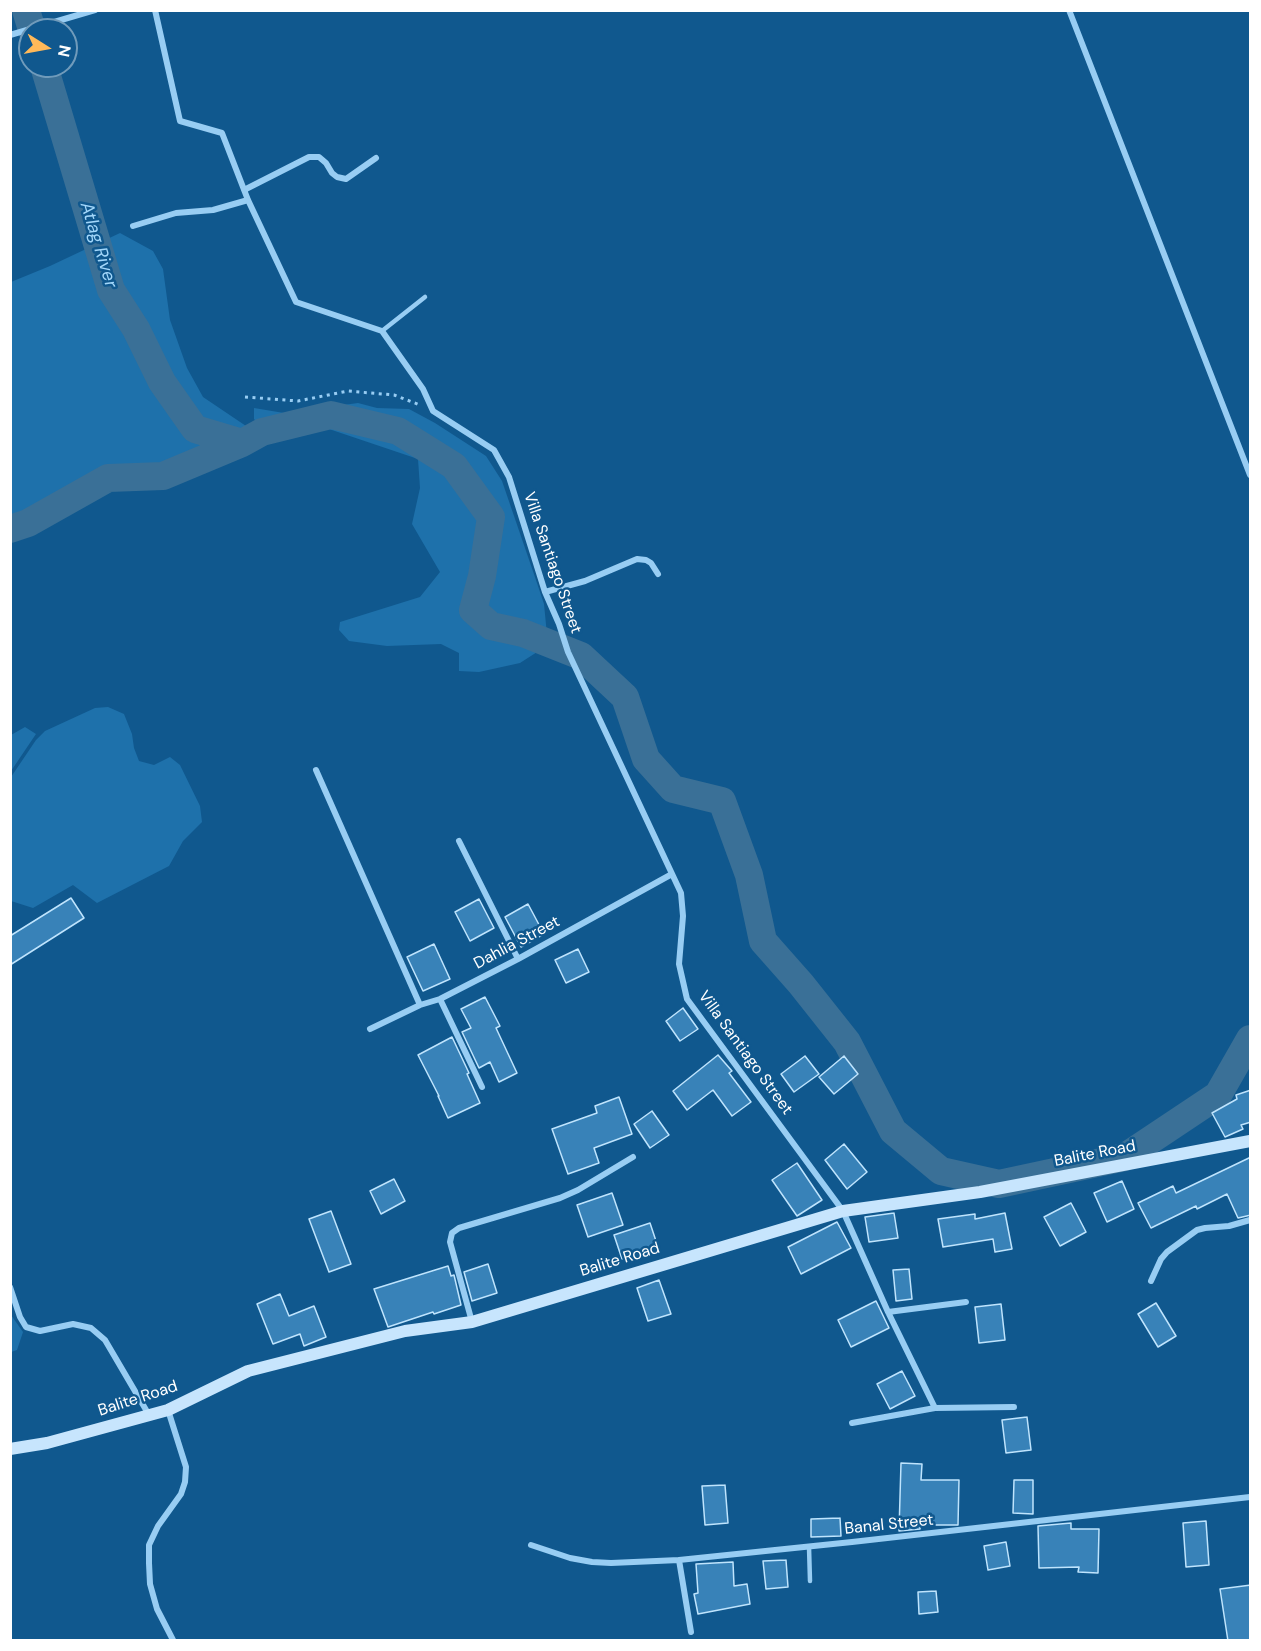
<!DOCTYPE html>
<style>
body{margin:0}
#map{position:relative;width:1261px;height:1651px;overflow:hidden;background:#10588e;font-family:"DM Sans",sans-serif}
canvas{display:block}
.frame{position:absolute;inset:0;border:12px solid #fff;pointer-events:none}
.north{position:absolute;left:18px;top:18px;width:60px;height:60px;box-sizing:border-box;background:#10588e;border:2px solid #709bbb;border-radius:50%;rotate:101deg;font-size:16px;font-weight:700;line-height:24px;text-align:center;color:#fff}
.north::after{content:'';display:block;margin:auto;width:21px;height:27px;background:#ffb959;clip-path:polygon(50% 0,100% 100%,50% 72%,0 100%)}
</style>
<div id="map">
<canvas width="1261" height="1651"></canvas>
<div class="frame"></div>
<div class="north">N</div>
</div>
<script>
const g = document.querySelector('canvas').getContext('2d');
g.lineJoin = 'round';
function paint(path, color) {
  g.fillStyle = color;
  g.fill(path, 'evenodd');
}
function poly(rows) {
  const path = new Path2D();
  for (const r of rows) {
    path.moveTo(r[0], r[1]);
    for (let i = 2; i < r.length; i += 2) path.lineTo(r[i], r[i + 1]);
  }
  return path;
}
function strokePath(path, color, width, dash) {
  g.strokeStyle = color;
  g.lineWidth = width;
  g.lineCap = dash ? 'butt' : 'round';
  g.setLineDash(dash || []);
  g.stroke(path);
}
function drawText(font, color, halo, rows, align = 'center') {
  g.font = font + ' "DM Sans",sans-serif';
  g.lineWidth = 5;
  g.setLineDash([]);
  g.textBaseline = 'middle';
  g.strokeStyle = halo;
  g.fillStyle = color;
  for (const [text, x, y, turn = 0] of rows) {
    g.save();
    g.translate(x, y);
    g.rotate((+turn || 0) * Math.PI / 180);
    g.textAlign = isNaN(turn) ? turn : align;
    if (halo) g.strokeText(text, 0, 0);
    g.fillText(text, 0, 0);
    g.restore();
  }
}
const green = poly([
 [120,233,153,251,163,269,170,320,187,368,203,397,249,428,258,443,172,483,114,488,11,533,11,282,50,266],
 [358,403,377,408,409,409,435,423,486,456,502,481,537,583,544,604,548,645,520,663,479,672,459,671,459,653,441,644,387,646,349,641,339,630,340,622,420,597,440,572,412,524,420,488,418,459,329,429,280,440,277,435,270,437,254,419,254,408,284,413],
 [108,707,124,714,132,734,134,748,139,761,154,765,170,757,180,765,200,806,202,822,183,841,169,866,97,903,73,885,33,908,11,901,11,777,36,740,45,731,95,708],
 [25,727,36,734,11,771,11,735],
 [11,1315,23,1332,17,1350,11,1352]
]);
const river = poly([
 [26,10,32,30],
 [44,66,111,290,136,329,162,382,195,429,242,443],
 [10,529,28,523,108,478,163,476,242,443,262,432,331,415,398,431,454,466,491,517,482,576,473,610,491,626,523,633,581,656,625,697,646,759,673,789,722,801,749,875,763,941,801,984,847,1042,893,1131,941,1171,999,1184,1125,1157,1218,1095,1250,1039]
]);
const building = poly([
 [71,898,84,918,10,965,10,936,71,898],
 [479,899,494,928,470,941,455,912,479,899],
 [528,904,544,934,521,947,505,917,528,904],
 [434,944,450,979,423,991,407,957,434,944],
 [578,949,589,972,566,983,555,960,578,949],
 [485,997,500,1026,496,1028,517,1073,499,1082,490,1062,479,1068,462,1032,471,1028,461,1009,485,997],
 [683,1008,698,1029,680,1041,666,1021,683,1008],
 [452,1037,469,1073,467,1074,480,1103,448,1118,438,1096,439,1096,418,1055,452,1037],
 [718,1055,732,1071,729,1073,751,1102,732,1116,713,1090,687,1110,673,1091,718,1055],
 [805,1056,819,1074,794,1092,781,1074,805,1056],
 [844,1056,858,1074,834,1094,819,1077,844,1056],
 [1251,1090,1251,1122,1241,1125,1243,1129,1225,1137,1212,1113,1237,1099,1236,1095,1251,1090],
 [619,1097,632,1134,594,1148,599,1163,568,1174,552,1129,597,1113,595,1106,619,1097],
 [652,1111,669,1135,650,1148,634,1124,652,1111],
 [844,1144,867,1172,847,1189,825,1160,844,1144],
 [1251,1157,1251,1215,1238,1218,1227,1194,1197,1209,1196,1206,1151,1228,1138,1203,1173,1186,1176,1193,1251,1157],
 [797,1163,822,1200,797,1216,772,1180,797,1163],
 [394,1179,405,1201,381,1214,370,1191,394,1179],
 [1122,1181,1134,1209,1107,1222,1094,1193,1122,1181],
 [612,1193,623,1225,588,1237,577,1205,612,1193],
 [1071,1203,1086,1232,1060,1246,1044,1217,1071,1203],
 [331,1211,351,1264,329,1272,309,1219,331,1211],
 [894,1213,898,1238,869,1242,865,1217,894,1213],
 [1005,1213,1012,1249,995,1252,993,1239,943,1247,938,1219,975,1214,975,1219,1005,1213],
 [837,1222,851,1248,801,1274,788,1247,837,1222],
 [650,1223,658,1247,622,1259,614,1235,650,1223],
 [488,1264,497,1293,472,1301,464,1272,488,1264],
 [448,1266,451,1276,454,1275,461,1305,434,1314,433,1312,388,1327,374,1289,448,1266],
 [909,1269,912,1299,896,1301,893,1270,909,1269],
 [659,1280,671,1314,648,1321,637,1288,659,1280],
 [280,1294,289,1316,314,1306,326,1337,304,1346,300,1334,273,1344,257,1304,280,1294],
 [876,1301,889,1328,851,1347,838,1320,876,1301],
 [1156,1303,1176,1336,1158,1347,1138,1314,1156,1303],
 [1001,1304,1005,1340,979,1343,975,1307,1001,1304],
 [902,1371,915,1396,890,1409,877,1384,902,1371],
 [1027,1417,1031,1450,1006,1453,1002,1420,1027,1417],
 [901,1463,922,1464,921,1480,959,1480,958,1525,920,1525,920,1529,899,1531,901,1463],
 [1014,1480,1033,1480,1033,1514,1013,1513,1014,1480],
 [725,1485,728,1523,705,1525,702,1486,725,1485],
 [840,1518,841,1536,811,1537,811,1519,840,1518],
 [1206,1521,1209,1565,1186,1567,1183,1523,1206,1521],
 [1071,1523,1071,1529,1099,1529,1098,1573,1078,1572,1079,1567,1039,1568,1038,1526,1071,1523],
 [1006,1542,1010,1566,988,1570,984,1546,1006,1542],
 [786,1560,788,1587,766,1589,763,1561,786,1560],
 [733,1562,734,1586,747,1584,750,1604,698,1614,694,1594,698,1593,696,1564,733,1562],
 [1251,1585,1251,1641,1228,1641,1220,1589,1251,1585],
 [936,1591,938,1612,919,1614,918,1592,936,1591]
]);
const path = poly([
 [245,397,298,401,348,391,394,395,420,405]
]);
const lane = poly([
 [382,331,425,297],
 [809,1547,810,1581]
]);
const street = poly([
 [155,10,180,121,222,133,248,200,296,302,382,331,423,389,433,411,494,450,509,477,545,592,559,624,568,652,681,893,683,916,679,964,687,999,843,1211,888,1312,935,1408],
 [1069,10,1250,475],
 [10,35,95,10],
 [244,190,309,157,319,157,326,163,332,173,337,177,346,179,376,158],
 [133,226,176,213,213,210,248,200],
 [545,592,585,581,637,559,646,560,651,563,658,574],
 [316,770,420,1005],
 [459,841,518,959],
 [440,999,482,1087],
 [370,1029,420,1005,440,999,518,959,672,874],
 [1151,1281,1161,1259,1167,1252,1197,1230,1205,1228,1229,1226,1250,1220],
 [10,1287,20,1317,26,1327,40,1331,73,1324,91,1328,105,1340,149,1415],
 [888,1312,966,1302],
 [472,1322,450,1242,452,1233,459,1228,560,1198,578,1190,633,1157],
 [168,1410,186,1467,185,1482,181,1494,158,1526,149,1545,149,1563,150,1584,157,1609,173,1640],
 [852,1423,935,1408,1014,1407],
 [531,1545,570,1558,592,1562,611,1563,679,1560,852,1542,1250,1497],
 [679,1560,691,1632]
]);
const secondary = poly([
 [10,1449,47,1443,168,1410,248,1371,405,1331,472,1322,843,1211,980,1192,1250,1141]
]);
const streetNames = [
 ["Villa Santiago Street",552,563,71],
 ["Dahlia Street",517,943,-28],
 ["Villa Santiago Street",745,1053,54],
 ["Balite Road",1095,1154,-11],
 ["Balite Road",620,1260,-17],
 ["Balite Road",138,1399,-18],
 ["Banal Street",889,1525,-6]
];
const waterNames = [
 ["Atlag River",98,245,73]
];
paint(green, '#1e71ab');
strokePath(river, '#3a7097', 28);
paint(building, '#3882b8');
strokePath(building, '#bfe4fd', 1.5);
strokePath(path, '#98cdf3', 3, [3, 4.5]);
strokePath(lane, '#98cdf3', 4.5);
strokePath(street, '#98cdf3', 6);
strokePath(secondary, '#c7e5fd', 12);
drawText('16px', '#fff', '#10588e', streetNames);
drawText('italic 18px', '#a3d7fa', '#10588e', waterNames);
</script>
